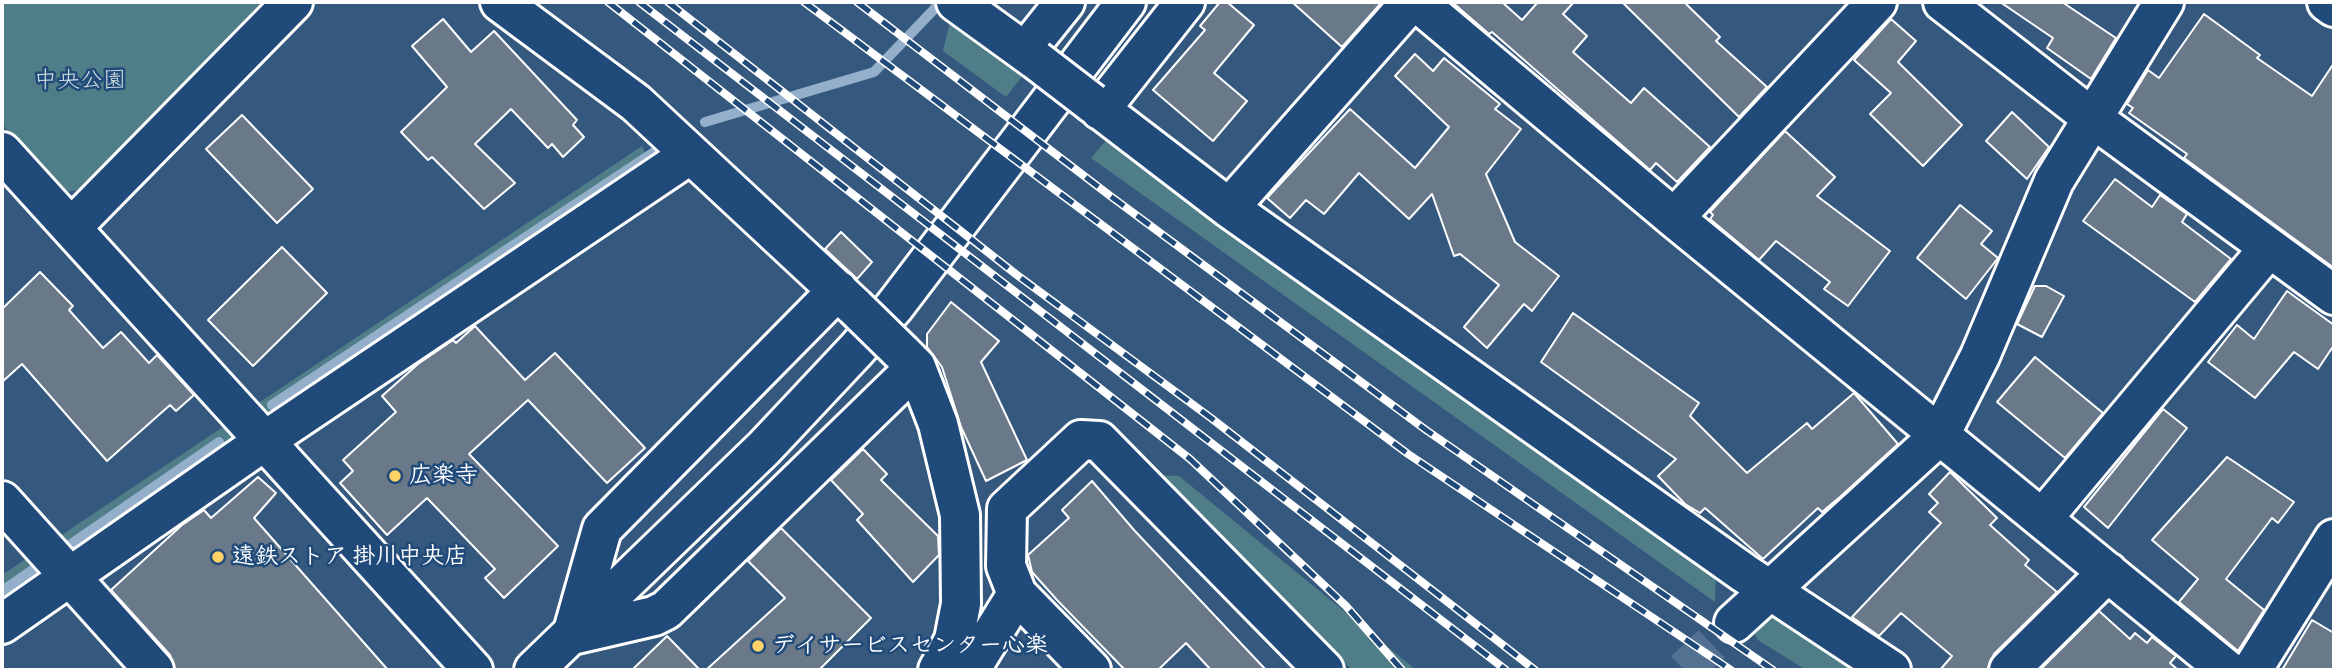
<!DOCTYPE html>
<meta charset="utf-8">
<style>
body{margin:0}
#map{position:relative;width:2336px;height:672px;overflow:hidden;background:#35587e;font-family:Itim,sans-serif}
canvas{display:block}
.frame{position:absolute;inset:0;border:4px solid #fff;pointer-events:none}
</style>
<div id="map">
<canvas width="2336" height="672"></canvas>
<div class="frame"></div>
</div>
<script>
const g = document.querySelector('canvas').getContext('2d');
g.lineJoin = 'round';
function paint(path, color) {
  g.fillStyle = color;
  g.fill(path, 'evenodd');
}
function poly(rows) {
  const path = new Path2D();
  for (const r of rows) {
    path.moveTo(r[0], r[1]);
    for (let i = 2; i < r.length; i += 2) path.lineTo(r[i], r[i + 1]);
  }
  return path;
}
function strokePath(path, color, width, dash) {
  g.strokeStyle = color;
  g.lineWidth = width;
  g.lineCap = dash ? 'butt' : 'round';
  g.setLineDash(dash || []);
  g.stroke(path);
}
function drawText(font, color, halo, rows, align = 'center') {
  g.font = font + ' Itim,"Klee One",sans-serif';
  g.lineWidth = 5;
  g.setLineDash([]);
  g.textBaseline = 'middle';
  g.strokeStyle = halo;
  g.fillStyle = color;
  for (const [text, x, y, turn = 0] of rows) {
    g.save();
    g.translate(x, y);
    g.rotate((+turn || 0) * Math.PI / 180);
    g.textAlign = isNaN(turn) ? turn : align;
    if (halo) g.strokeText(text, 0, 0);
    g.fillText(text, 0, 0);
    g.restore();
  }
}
const green = poly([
 [2,2,269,2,82,190,64,192,2,124],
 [951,17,1024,74,1006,97,943,51],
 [1109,137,1716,576,1715,602,1091,158],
 [642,146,650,165,2,616,2,575],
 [1156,475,1179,476,1416,670,1352,670],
 [1778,611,1864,670,1806,670,1758,640,1752,629]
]);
const stream = poly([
 [705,122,874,72,941,2],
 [272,405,662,147],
 [58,553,219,442],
 [2,591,46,561]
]);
const building = poly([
 [1220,2,1227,2,1254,25,1214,73,1247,101,1213,141,1153,90,1205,30,1200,26,1220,2],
 [1292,2,1382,2,1342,47,1292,2],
 [1452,2,1502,2,1522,20,1538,2,1574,2,1563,14,1587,36,1573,52,1631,103,1644,88,1710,147,1677,182,1656,163,1650,170,1492,32,1489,34,1452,2],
 [1622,2,1684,2,1720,37,1716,41,1767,87,1739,117,1622,2],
 [2000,2,2062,2,2116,38,2091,79,2047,48,2053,38,2000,2],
 [2204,14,2260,55,2257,58,2312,96,2334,63,2334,268,2184,158,2187,154,2129,113,2133,108,2127,104,2148,70,2159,78,2204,14],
 [443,19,471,52,494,31,577,120,573,125,584,137,563,157,552,144,548,148,511,109,475,144,515,183,484,209,432,157,428,160,401,132,447,87,412,46,443,19],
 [1891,19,1916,41,1898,62,1962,125,1923,166,1870,114,1891,93,1854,60,1891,19],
 [1415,54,1433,71,1444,58,1500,104,1495,109,1521,129,1486,174,1515,242,1559,276,1532,311,1524,304,1487,348,1464,327,1499,285,1460,254,1454,256,1432,194,1409,219,1359,173,1324,214,1306,200,1290,218,1267,198,1350,109,1415,168,1449,127,1395,76,1415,54],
 [2012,112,2049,147,2027,179,1986,141,2012,112],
 [242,115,313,189,277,223,206,149,242,115],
 [1785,131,1835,177,1817,196,1890,251,1848,306,1824,289,1830,282,1776,241,1759,260,1710,219,1713,215,1710,212,1785,131],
 [2115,179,2152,207,2160,195,2187,214,2182,222,2231,259,2195,302,2083,221,2115,179],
 [1960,205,1992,231,1981,244,1998,258,1966,299,1917,258,1960,205],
 [841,232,872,262,857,279,825,249,841,232],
 [282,247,327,293,253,366,208,320,282,247],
 [40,272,73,306,69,310,103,348,121,332,149,363,157,355,194,395,176,411,170,405,107,461,22,364,2,382,2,309,40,272],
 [2035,286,2046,286,2064,296,2042,337,2017,324,2035,286],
 [2287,291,2334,325,2334,345,2318,369,2294,352,2255,398,2208,362,2237,325,2254,339,2287,291],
 [951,302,999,341,981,362,1027,460,986,481,961,427,942,367,927,347,927,334,951,302],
 [1573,313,1699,403,1690,416,1747,473,1807,423,1812,429,1854,393,1898,444,1840,497,1822,512,1818,508,1763,559,1705,508,1700,513,1685,504,1658,476,1676,459,1541,362,1573,313],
 [475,326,525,380,555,353,645,448,607,483,528,400,469,454,558,546,504,598,485,578,495,569,427,498,387,535,340,483,353,471,343,460,396,412,382,396,418,364,453,340,456,343,475,326],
 [2035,357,2103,413,2065,458,1997,402,2035,357],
 [2163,409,2187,428,2108,528,2084,507,2163,409],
 [863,449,887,474,881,480,938,536,939,555,913,582,857,520,863,514,831,480,863,449],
 [2227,457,2294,502,2278,523,2272,518,2226,579,2264,610,2238,651,2179,602,2198,579,2152,540,2227,457],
 [1950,472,1997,518,1990,525,2029,560,2025,565,2057,592,1994,654,1988,670,1940,670,1952,656,1901,613,1879,636,1852,617,1941,523,1929,512,1938,503,1929,494,1950,472],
 [258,477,276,493,254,518,388,670,175,670,170,655,111,590,182,525,204,510,211,518,258,477],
 [1092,481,1134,530,1266,670,1211,670,1186,643,1158,670,1125,670,1057,600,1032,572,1028,555,1069,518,1062,510,1092,481],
 [781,528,871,618,819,670,706,670,785,598,748,561,781,528],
 [2099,611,2130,639,2135,633,2147,643,2152,637,2176,656,2170,663,2178,670,2040,670,2099,611],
 [2312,620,2334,633,2334,670,2282,670,2312,620],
 [667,636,700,670,632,670,667,636]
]);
const minorTunnel = poly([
 [1684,670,1734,623]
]);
const minor = poly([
 [500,2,636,103,855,307],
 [956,2,1036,60],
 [1417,2,1674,218,2227,670],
 [1943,2,2091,117,2334,295],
 [2327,2,2334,7],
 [1025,52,1065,2],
 [1092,103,1229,208,1744,573,1891,670],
 [1100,110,1185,2],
 [2,152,473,670],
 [1229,208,1411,2],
 [1674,218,1877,2],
 [72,227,293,2],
 [838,290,602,529,572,635,654,616,666,610,916,367],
 [902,353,916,367,938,424,960,515,961,604,954,640,938,670],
 [2,501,154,670],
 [2043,518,2269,248],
 [1734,623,1940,435,1980,356,2054,181,2164,2],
 [2,624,263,442,691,154],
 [534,670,764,448,856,350,894,307,1126,2],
 [970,670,1017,594],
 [1091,670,1017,594,1006,566,1007,509,1081,440,1099,441,1324,670],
 [2009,670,2108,572],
 [2252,670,2334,539]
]);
const rail = poly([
 [608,2,1190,459,1346,606,1402,670],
 [639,2,1506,670],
 [668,2,1017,275,1211,418,1535,670],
 [804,2,1408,454,1731,670],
 [857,2,1109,195,1426,430,1773,670]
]);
const minorBridge = poly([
 [1036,60,1092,103],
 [855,307,902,353]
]);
const markers = [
 [395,476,7,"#ffd166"],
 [218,557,7,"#ffd166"],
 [758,646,7,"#ffd166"]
];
const parkNames = [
 ["中央公園",80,81]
];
const poiNames = [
 ["広楽寺",409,476],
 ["遠鉄ストア 掛川中央店",232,557],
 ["デイサービスセンター心楽",772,646]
];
paint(green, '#4f7e88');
strokePath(stream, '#93afca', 10);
paint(building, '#697989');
strokePath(building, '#fff', 2);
strokePath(minorTunnel, '#537191', 38, [38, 19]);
strokePath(minor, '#fff', 44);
strokePath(minor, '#1f4a7a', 38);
strokePath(rail, '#fff', 8);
strokePath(rail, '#1f4a7a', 5, [16]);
strokePath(minorBridge, '#fff', 44, []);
strokePath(minorBridge, '#1f4a7a', 38);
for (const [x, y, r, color] of markers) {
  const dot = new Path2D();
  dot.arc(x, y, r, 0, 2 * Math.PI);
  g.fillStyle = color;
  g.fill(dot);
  strokePath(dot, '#1f4a7a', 2.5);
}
drawText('23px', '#d3dfe1', '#1f4a7a', parkNames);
drawText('bold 23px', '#fff', '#1f4a7a', poiNames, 'left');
</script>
